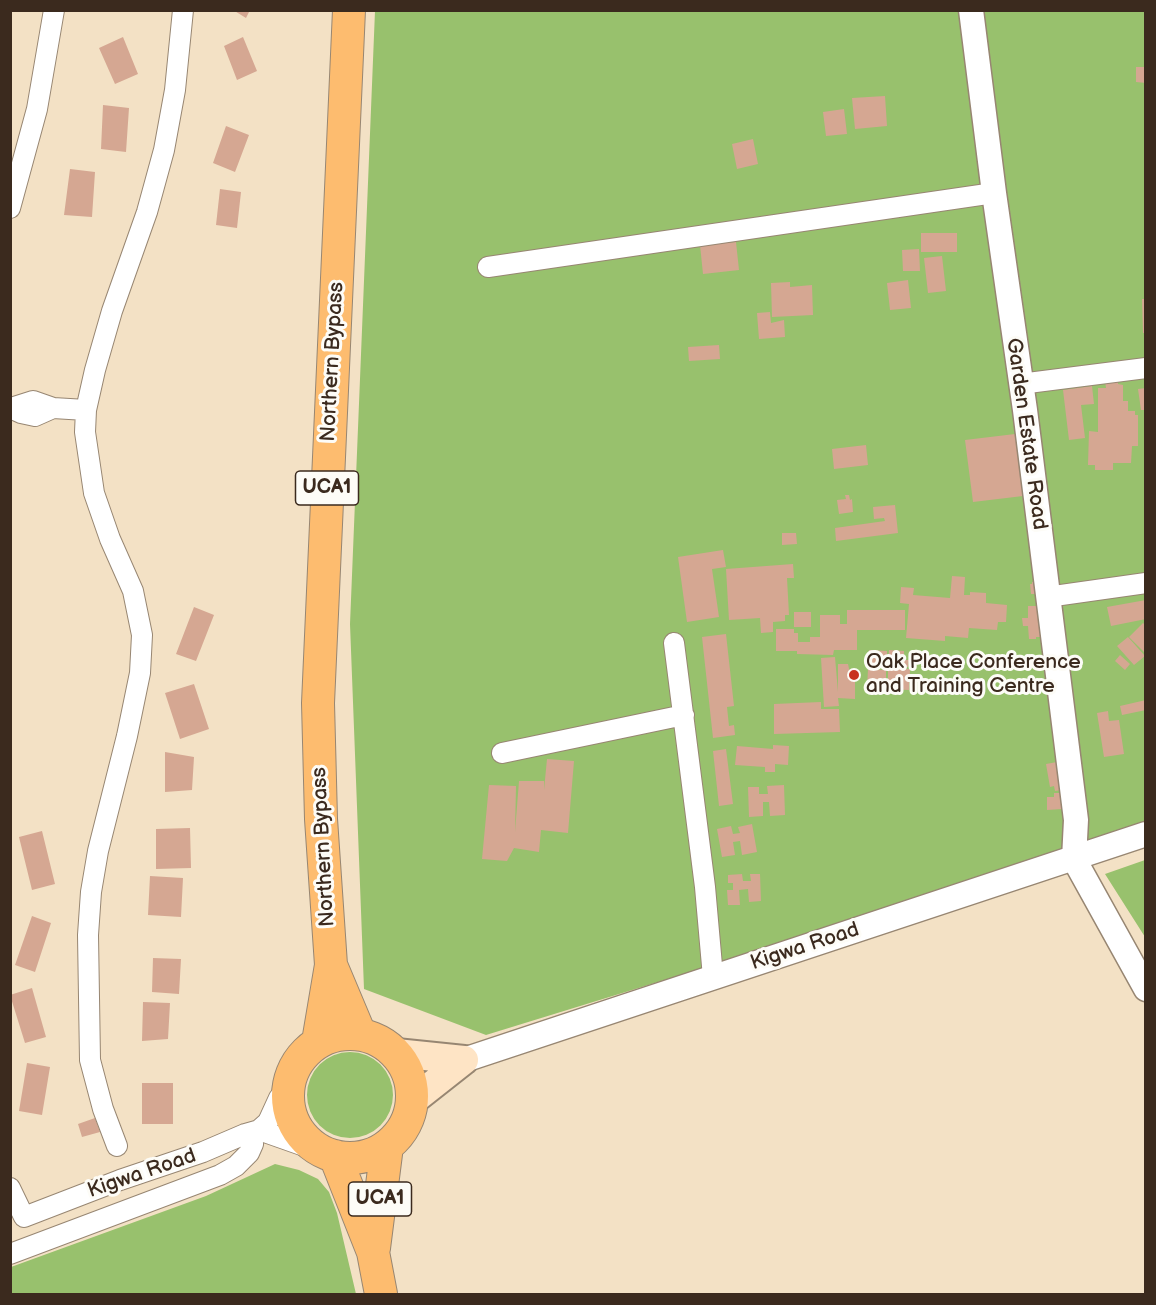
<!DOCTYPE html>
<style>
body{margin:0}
#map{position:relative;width:1156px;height:1305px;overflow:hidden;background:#f3e1c5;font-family:"Balsamiq Sans",sans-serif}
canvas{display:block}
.frame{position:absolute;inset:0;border:12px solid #3b2a1e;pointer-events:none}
</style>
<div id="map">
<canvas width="1156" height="1305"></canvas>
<div class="frame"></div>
</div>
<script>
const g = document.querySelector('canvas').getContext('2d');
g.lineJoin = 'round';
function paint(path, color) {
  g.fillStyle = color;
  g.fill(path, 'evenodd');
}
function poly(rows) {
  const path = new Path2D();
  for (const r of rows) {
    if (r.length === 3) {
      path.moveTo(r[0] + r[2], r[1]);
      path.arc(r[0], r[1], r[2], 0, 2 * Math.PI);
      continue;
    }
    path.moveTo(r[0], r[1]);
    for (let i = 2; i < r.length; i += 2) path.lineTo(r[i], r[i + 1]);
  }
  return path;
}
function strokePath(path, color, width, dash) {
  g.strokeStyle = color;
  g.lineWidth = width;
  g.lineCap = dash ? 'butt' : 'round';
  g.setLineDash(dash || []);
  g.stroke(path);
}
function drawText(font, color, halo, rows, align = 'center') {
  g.font = font + ' "Balsamiq Sans",sans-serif';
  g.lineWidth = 6;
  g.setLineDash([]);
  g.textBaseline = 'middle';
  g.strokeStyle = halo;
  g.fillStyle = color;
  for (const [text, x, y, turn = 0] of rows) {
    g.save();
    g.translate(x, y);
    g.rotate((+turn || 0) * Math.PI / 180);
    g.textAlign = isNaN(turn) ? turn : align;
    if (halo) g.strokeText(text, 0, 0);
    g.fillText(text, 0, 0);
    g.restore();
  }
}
const green = poly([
 [375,11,1145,11,1145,832,486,1035,364,989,350,624],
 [1145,860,1146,860,1145,937,1105,874],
 [350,1095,43],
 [275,1164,299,1170,318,1179,329,1192,337,1213,356,1294,11,1294,11,1267,206,1196]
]);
const building = poly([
 [233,10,250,10,246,18],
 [123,37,138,74,115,84,99,48],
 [243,37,257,71,237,80,224,46],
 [1136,67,1146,67,1146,83,1136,82],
 [885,96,887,126,855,129,852,98],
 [103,105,129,108,126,152,101,149],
 [844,109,847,134,826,136,823,112],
 [226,126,249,135,235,172,213,163],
 [753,139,758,164,737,169,732,144],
 [70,169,95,172,92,217,64,215],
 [220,189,241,192,237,228,216,225],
 [921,233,957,233,957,252,921,252],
 [736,242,739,270,703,274,700,245],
 [919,249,920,271,903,271,902,250],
 [942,256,946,291,928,293,924,258],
 [908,280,911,308,890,310,887,283],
 [790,282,790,287,812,285,813,315,772,317,771,283],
 [1142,299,1146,299,1146,333,1143,333],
 [770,312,771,323,784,320,785,337,759,339,757,313],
 [719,345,720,359,689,361,688,347],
 [1105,381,1118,382,1118,384,1123,385,1123,401,1128,401,1128,411,1135,411,1135,415,1138,415,1138,446,1132,446,1131,463,1113,463,1113,470,1095,470,1095,465,1088,465,1089,431,1098,432,1098,388,1106,388],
 [1092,386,1094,404,1081,405,1085,438,1069,440,1063,390],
 [1146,388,1146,410,1141,410,1138,389],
 [1015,434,1023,496,973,502,965,440],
 [866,445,868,465,834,469,832,449],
 [845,495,849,495,850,500,852,499,853,512,839,514,837,500,846,499],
 [895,505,898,533,836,541,835,528,885,521,884,518,874,519,873,507],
 [782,533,796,533,797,544,782,545],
 [723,550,726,567,712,569,719,617,687,622,678,557],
 [793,564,794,578,787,578,789,615,785,615,785,621,773,622,773,632,761,633,760,618,729,620,726,569],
 [952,576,965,577,964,595,970,595,970,592,986,593,986,603,1007,605,1006,622,998,622,997,630,969,628,968,638,945,636,945,641,906,638,909,604,900,603,901,587,914,588,913,595,950,598],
 [1032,582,1039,582,1039,594,1031,594,1030,584,1032,584],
 [1146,600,1146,619,1111,626,1107,607],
 [1028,606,1040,606,1041,637,1036,637,1036,639,1029,639,1028,626,1023,626,1022,618,1028,618],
 [194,607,214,615,196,661,176,654],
 [847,610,905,610,905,630,857,630,857,650,834,650,833,655,797,654,797,651,776,651,776,629,794,629,794,633,798,633,798,642,810,642,810,637,820,637,820,615,840,615,840,624,847,624],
 [794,612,811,612,811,627,794,627],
 [1143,623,1146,626,1146,651,1144,652,1129,637],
 [726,634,734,706,727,707,729,726,734,725,735,735,713,738,702,637],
 [1128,637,1145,656,1134,665,1117,646],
 [869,650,887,651,887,668,868,667],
 [889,650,904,651,904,660,909,660,908,667,888,667],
 [1120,655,1130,664,1125,670,1115,661],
 [835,657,838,692,838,664,848,664,850,673,855,673,855,699,838,698,839,706,824,707,821,658],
 [888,668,910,669,909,690,888,689],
 [868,669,886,670,886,689,867,689],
 [194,684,209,729,180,739,165,693],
 [1146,700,1146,710,1122,715,1120,706],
 [821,702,821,709,839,709,840,732,774,734,774,704],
 [1108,711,1109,721,1119,720,1124,754,1104,757,1097,713],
 [773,745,789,746,788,765,775,764,775,772,765,772,765,767,735,765,737,746,773,749],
 [726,749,733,804,719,806,713,751],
 [165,752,194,757,192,790,165,792],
 [547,759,574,761,568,833,541,830,539,852,514,848,507,861,482,859,489,785,516,786,515,832,519,781,544,781,544,790],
 [1057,762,1057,769,1064,768,1067,789,1055,791,1054,786,1050,787,1046,764],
 [784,785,785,815,770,816,769,802,763,802,763,816,749,817,748,787,759,787,759,794,768,794,767,786],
 [1054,793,1062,793,1062,809,1047,810,1047,797,1054,797],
 [752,824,757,852,742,855,740,841,733,842,735,855,722,857,717,829,731,826,733,834,740,833,738,827],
 [190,828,191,868,156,869,156,829],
 [42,831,55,884,32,890,19,837],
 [742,874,743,881,751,881,750,874,760,874,761,901,749,902,748,889,739,890,740,905,728,905,727,890,733,890,733,883,728,883,728,875],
 [150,876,183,878,181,917,148,915],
 [32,916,51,923,35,972,15,965],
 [153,958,181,959,179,994,152,992],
 [32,988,46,1037,25,1043,10,995],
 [143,1002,170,1003,168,1039,142,1041],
 [27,1063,50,1067,42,1115,19,1111],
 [142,1083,173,1083,173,1124,142,1124],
 [95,1118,100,1132,82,1137,78,1124]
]);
const minor = poly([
 [10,208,37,109,54,10],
 [488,267,994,193],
 [1020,384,1146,368],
 [10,408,21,413,35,416,53,408],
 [11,408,33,401,53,408,86,410],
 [1047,597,1146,583],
 [674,643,705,887,713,977],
 [502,753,684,715],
 [259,1130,327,1154],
 [117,1146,103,1109,90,1060,88,935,91,892,98,851,127,736,140,673,142,635,133,591,110,539,94,493,85,432,86,410,95,370,112,311,147,212,164,150,175,90,183,10],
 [10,1188,24,1217,120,1180,203,1152,245,1134,259,1130,268,1122,279,1098,288,1088],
 [10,1254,220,1175,236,1166,249,1153,253,1144,245,1134]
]);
const tertiary = poly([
 [971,10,994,193,1025,410,1076,820,1074,859,1146,989],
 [464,1060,1146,834]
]);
const secondary = poly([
 [396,1053,464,1060],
 [412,1101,464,1060]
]);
const primary = poly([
 [331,965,360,1034],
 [350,1096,62],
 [318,1042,331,965,321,819,318,703,349,10],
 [335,1156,373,1252,381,1294],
 [374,1248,387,1146]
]);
const markers = [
 [854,675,6,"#c8321e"]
];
const shields = [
 [327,488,63],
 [380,1199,63]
];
const shieldNames = [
 ["UCA1",327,488],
 ["UCA1",380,1199]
];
const streetNames = [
 ["Northern Bypass",333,362,-87],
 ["Garden Estate Road",1026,434,82],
 ["Northern Bypass",324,847,-93],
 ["Kigwa Road",805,947,-18],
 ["Kigwa Road",142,1174,-19]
];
const poiNames = [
 ["Oak Place Conference",866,663],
 ["and Training Centre",866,687]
];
paint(green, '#98c16d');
paint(building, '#d5a792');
strokePath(minor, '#978672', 22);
strokePath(tertiary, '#978672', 27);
strokePath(secondary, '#978672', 32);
strokePath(primary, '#978672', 34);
strokePath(minor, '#fff', 20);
strokePath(tertiary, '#fff', 24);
strokePath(secondary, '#fee4c5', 28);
strokePath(primary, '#fdbc6f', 32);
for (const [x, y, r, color] of markers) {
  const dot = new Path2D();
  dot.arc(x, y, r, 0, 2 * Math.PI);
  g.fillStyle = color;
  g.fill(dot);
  strokePath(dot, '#fdfcf7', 2);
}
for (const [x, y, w] of shields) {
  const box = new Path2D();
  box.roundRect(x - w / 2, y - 17, w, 34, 4.5);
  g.fillStyle = '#fdfcf7';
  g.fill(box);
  strokePath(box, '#3b2a1e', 1.5);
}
drawText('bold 20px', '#3b2a1e', null, shieldNames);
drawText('21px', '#3b2a1e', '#fdfcf7', streetNames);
drawText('21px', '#3b2a1e', '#fdfcf7', poiNames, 'left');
</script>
